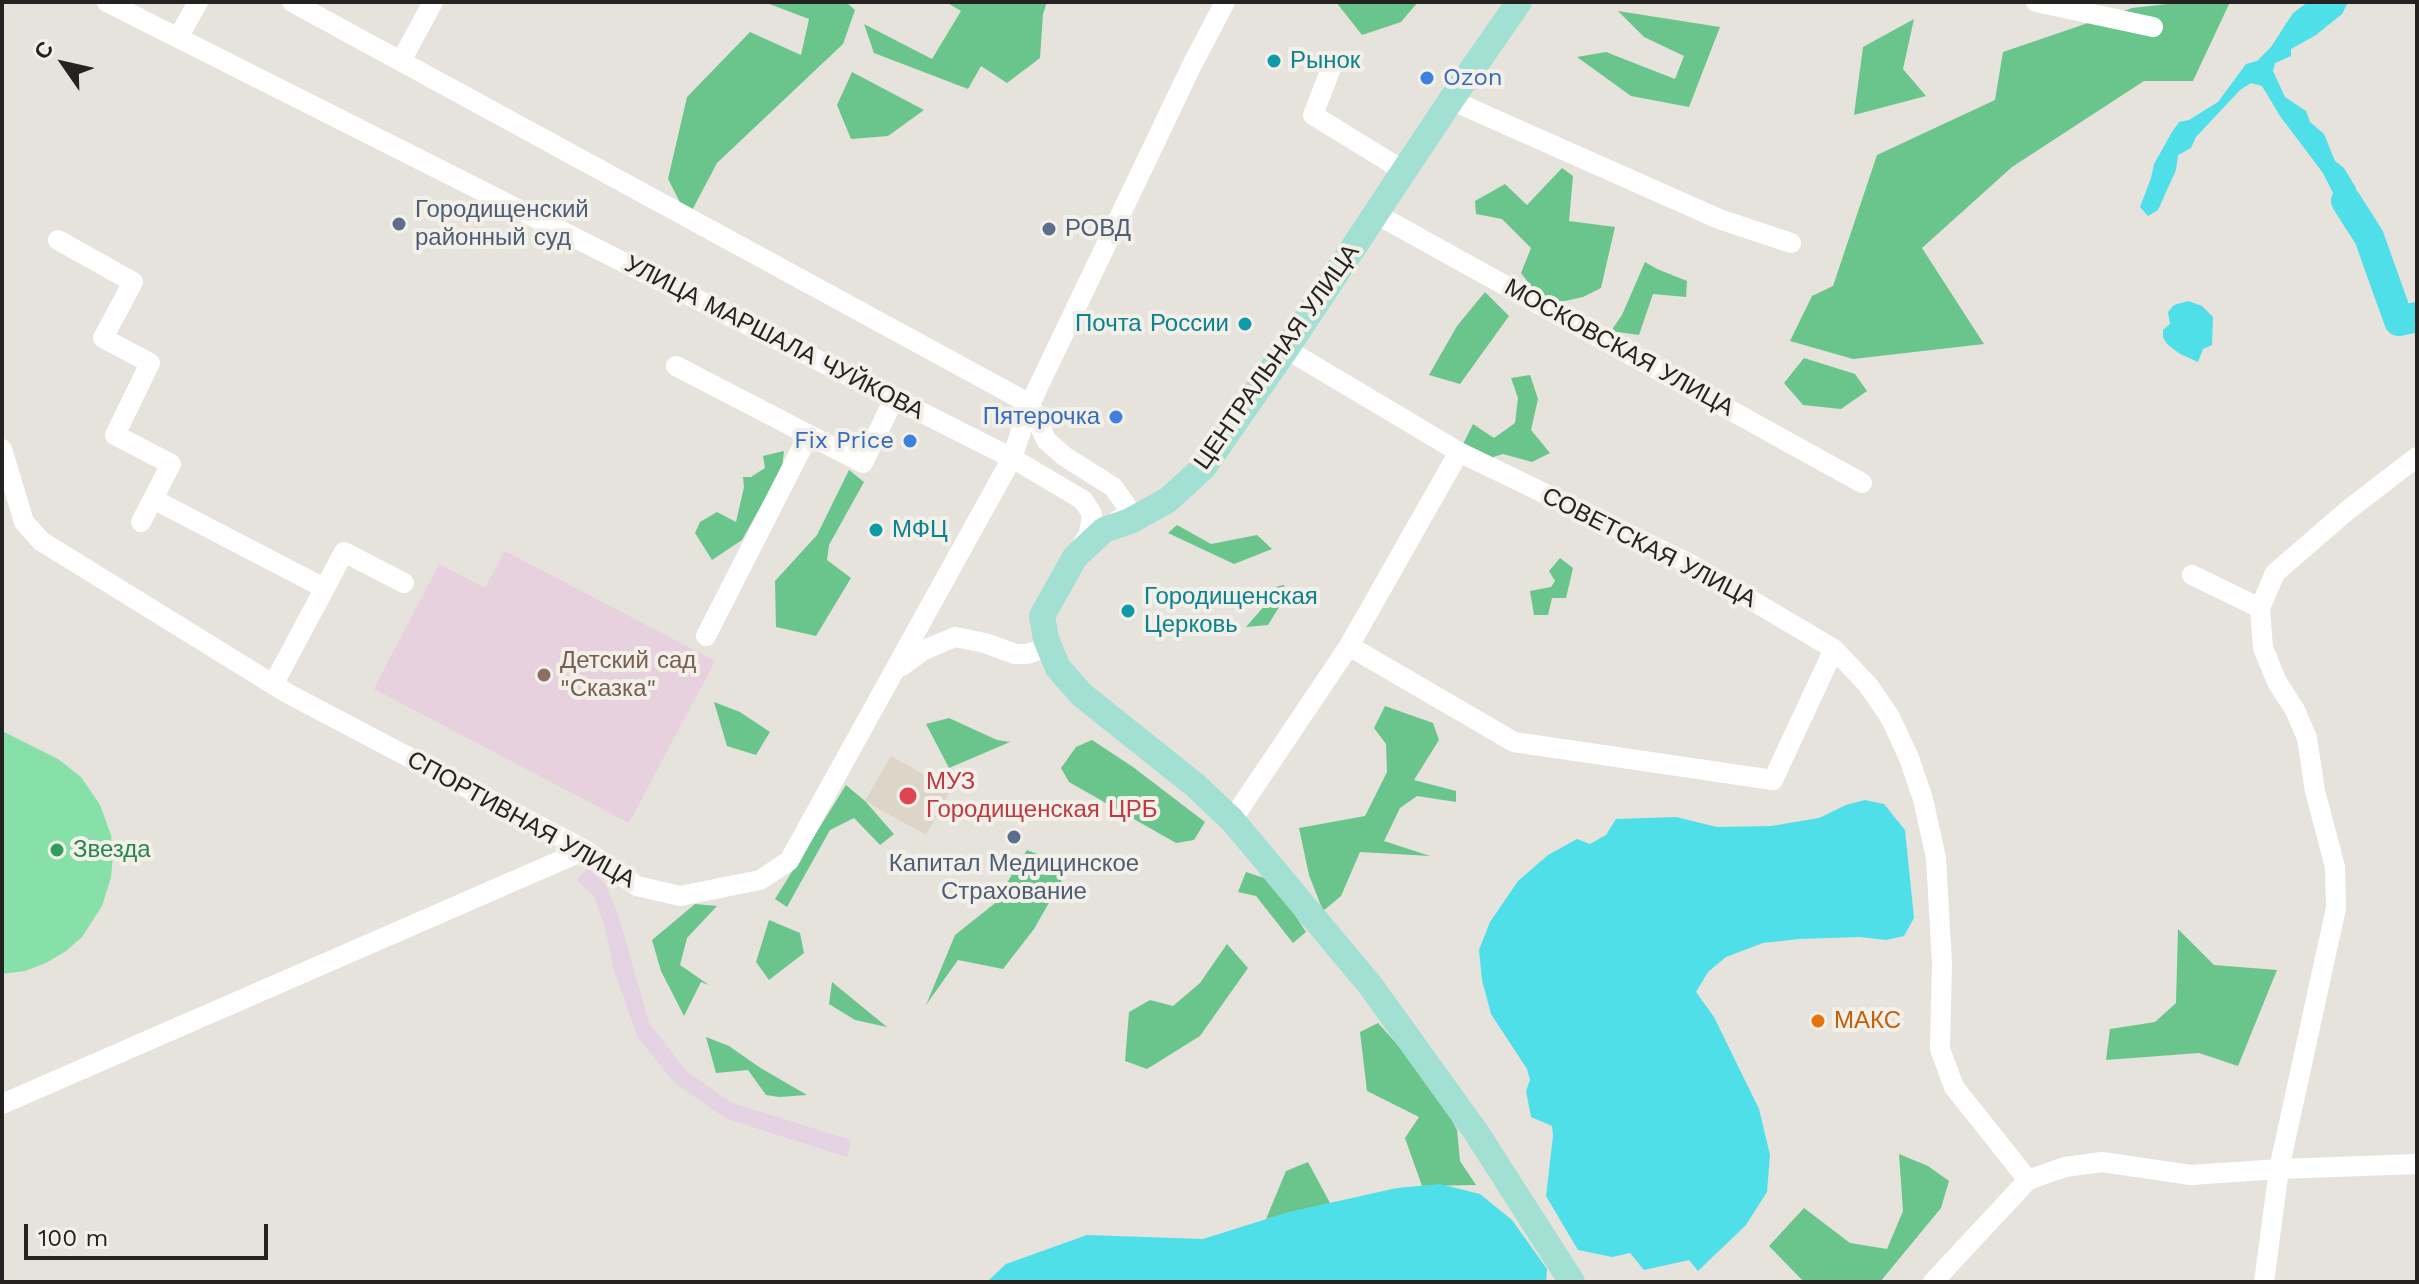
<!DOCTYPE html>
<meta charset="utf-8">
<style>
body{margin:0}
#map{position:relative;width:2419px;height:1284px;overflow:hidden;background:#e6e2dc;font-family:"Work Sans",sans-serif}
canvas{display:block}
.frame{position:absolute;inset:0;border:4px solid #242321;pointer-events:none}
.north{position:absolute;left:24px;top:24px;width:80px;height:80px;-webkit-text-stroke:6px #f3efe9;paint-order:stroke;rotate:304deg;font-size:22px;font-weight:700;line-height:32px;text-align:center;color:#242321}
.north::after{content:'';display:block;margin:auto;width:28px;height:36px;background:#242321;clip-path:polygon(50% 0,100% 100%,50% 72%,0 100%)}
.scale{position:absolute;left:24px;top:1224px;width:244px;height:36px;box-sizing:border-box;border:4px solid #242321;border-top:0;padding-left:10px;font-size:24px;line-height:28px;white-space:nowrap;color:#242321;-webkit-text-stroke:6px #f3efe9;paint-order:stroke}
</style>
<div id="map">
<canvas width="2419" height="1284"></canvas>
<div class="frame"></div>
<div class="north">С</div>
<div class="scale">100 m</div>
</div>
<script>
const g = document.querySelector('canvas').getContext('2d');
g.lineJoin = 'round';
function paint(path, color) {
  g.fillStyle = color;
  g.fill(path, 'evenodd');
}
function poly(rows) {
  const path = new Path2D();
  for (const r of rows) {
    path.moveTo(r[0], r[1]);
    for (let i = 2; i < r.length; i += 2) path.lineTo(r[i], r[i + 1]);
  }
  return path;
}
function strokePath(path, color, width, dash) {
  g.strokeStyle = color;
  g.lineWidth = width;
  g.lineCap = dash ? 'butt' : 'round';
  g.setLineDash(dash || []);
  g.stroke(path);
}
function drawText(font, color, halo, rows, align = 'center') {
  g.font = font + ' "Work Sans",sans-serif';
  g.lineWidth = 8;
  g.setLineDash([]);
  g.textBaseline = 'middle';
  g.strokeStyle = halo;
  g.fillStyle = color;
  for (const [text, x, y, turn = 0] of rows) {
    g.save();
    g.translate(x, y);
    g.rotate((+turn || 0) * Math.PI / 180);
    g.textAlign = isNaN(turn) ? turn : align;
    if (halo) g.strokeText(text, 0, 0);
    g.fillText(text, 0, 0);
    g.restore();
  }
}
const built = poly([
 [891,756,951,790,926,835,865,801]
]);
const industrial = poly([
 [588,868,606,885,620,921,649,1023,686,1071,732,1103,851,1140,847,1157,727,1119,676,1084,638,1038,614,970,605,927,594,896,577,880]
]);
const education = poly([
 [505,551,715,661,629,823,374,689,439,564,485,588]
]);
const green = poly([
 [2,731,58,759,81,777,100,805,111,835,113,855,111,877,102,906,82,937,66,951,46,963,25,971,2,974]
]);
const forest = poly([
 [764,2,846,2,855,10,843,44,717,163,688,218,668,179,687,97,750,32,801,55,809,19],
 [946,2,1047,2,1043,14,1040,58,1007,83,981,66,968,89,874,53,864,24,932,59,961,11],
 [1336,2,1418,2,1401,22,1362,35],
 [2185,2,2230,2,2193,81,2144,81,2012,167,1922,248,1984,344,1853,359,1790,341,1812,296,1833,286,1877,155,1995,100,2003,52,2132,8],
 [1618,11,1720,27,1689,107,1631,96,1577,57,1606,52,1675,79,1684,56,1644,37],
 [1914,19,1903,69,1926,96,1854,115,1863,47],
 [852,72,924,110,888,136,851,139,837,105],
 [1562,168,1573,176,1569,221,1615,227,1601,288,1583,297,1560,302,1537,294,1521,273,1531,248,1502,219,1476,214,1475,201,1505,184,1527,205],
 [1645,262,1657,269,1687,281,1686,297,1653,294,1639,335,1611,331,1622,315],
 [1485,292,1509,316,1460,384,1429,375,1457,326],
 [1804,358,1855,374,1867,391,1841,409,1803,405,1784,383],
 [1530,375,1538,399,1531,430,1550,453,1532,462,1503,454,1487,459,1459,452,1473,424,1494,438,1515,423,1518,398,1511,378],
 [784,451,782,468,742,540,712,560,695,533,700,522,717,512,736,522,744,487,743,477,751,477,765,468,763,456],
 [849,470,864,482,829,545,827,560,851,578,816,636,776,627,775,581,817,535],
 [1177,525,1211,544,1257,535,1272,549,1234,564,1168,533],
 [1560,558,1573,568,1566,598,1552,598,1548,615,1534,615,1530,591,1551,587,1555,581,1549,571],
 [1284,585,1286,596,1268,625,1246,627,1266,604,1258,591],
 [714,702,740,712,770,732,756,755,727,746],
 [1385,706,1433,723,1439,740,1414,780,1456,791,1456,802,1417,796,1400,808,1384,841,1430,856,1360,852,1341,896,1323,911,1309,875,1299,828,1365,816,1387,772,1386,744,1374,728],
 [949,718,997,740,1010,742,949,768,926,724],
 [1092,740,1133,767,1205,822,1194,840,1176,843,1069,782,1061,768,1076,747],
 [846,785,865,801,894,834,880,845,854,818,830,830,787,907,775,899],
 [1027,850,1050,859,1066,873,1034,929,1003,969,958,960,926,1005,955,935,994,904],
 [1246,872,1273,881,1306,932,1293,943,1256,896,1238,892],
 [695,904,717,906,687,938,680,965,709,985,701,982,684,1016,661,971,652,940],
 [769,920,800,933,804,953,769,980,756,962],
 [2178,929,2214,965,2277,970,2238,1066,2199,1053,2106,1060,2110,1029,2155,1022,2176,1003],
 [1227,944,1248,968,1200,1036,1147,1069,1125,1061,1129,1012,1150,1000,1173,1006,1200,983],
 [832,982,887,1027,855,1020,829,1004],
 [1378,1023,1434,1085,1457,1130,1460,1161,1476,1185,1422,1186,1405,1138,1419,1117,1367,1091,1360,1032],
 [706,1037,729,1046,759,1067,807,1095,779,1097,766,1095,748,1070,716,1073],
 [1899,1154,1928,1166,1949,1181,1941,1208,1880,1282,1804,1282,1769,1246,1804,1208,1850,1243,1887,1249,1903,1211],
 [1308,1162,1330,1203,1266,1219,1286,1171]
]);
const water = poly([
 [2308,2,2348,2,2342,14,2316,35,2291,49,2291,56,2275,63,2273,71,2285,97,2306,111,2310,122,2324,134,2335,161,2344,168,2356,188,2356,195,2371,225,2372,234,2362,237,2339,205,2323,173,2280,116,2262,86,2251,83,2240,90,2196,137,2191,148,2178,155,2176,170,2158,210,2148,216,2140,207,2151,178,2154,164,2172,132,2179,122,2189,120,2218,102,2246,64,2257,61,2271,47,2293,13],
 [2188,301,2202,306,2213,317,2212,345,2203,349,2198,362,2180,354,2167,344,2163,337,2163,330,2170,324,2168,312,2174,305],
 [1865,800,1884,804,1905,830,1914,918,1904,936,1886,940,1860,937,1799,939,1763,943,1726,957,1708,972,1696,992,1714,1017,1759,1109,1770,1155,1767,1192,1746,1225,1698,1271,1689,1260,1644,1270,1630,1253,1612,1257,1578,1250,1546,1196,1553,1136,1552,1126,1531,1117,1526,1091,1530,1080,1527,1069,1491,1014,1482,980,1479,950,1490,922,1518,881,1548,855,1577,839,1590,844,1606,835,1616,819,1676,817,1717,827,1771,826,1819,818,1846,805],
 [1440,1184,1480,1194,1512,1220,1547,1269,1546,1282,987,1282,1006,1264,1087,1235,1203,1239,1289,1212,1397,1188]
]);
const river = poly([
 [2346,201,2369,237,2399,321,2417,317]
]);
const minor = poly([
 [107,2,1012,458,1083,500,1092,514,1089,534,1079,550],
 [292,2,1030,404],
 [2036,2,2153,27],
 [178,38,198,2],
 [401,61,433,2],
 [1330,71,1313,115,1404,171],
 [1451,100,1719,219,1791,243],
 [1376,214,1862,483],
 [58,240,133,282,103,338,150,363,115,435,171,464,141,522],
 [1286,349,1459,452,1692,565,1834,649,1868,685,1890,717,1909,758,1923,799,1936,858,1942,963,1940,1049,1954,1087,2028,1180],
 [676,366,863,463,894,399],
 [1030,404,1046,440,1064,456,1113,487,1126,505,1130,521,1118,520],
 [2,449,24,522,41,541,287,693,585,850,637,886,680,896,760,880,789,861,1012,458,1030,404,1192,65,1225,2],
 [153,499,324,588],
 [2192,575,2260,608],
 [706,636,808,436],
 [1349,646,1514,742,1773,780,1834,649],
 [902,666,924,650,955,637,985,643,1015,654,1027,654,1049,647],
 [273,685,344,552,404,583],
 [1232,820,1349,646,1459,452],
 [2,1104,585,850],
 [1933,1282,2028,1180,2065,1167,2102,1162,2191,1175,2279,1169,2417,1164],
 [2264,1282,2279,1169,2336,908,2335,867,2315,791,2307,738,2295,710,2277,682,2263,648,2260,608,2275,573,2348,510,2417,457]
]);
const major = poly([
 [1519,2,1451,100,1286,349,1203,468,1168,500,1130,521,1104,530,1075,557,1042,616,1046,639,1058,668,1082,695,1196,786,1232,820,1370,985,1476,1132,1572,1282]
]);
const markers = [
 [1274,61,8,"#0f9aa8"],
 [1427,78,8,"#3f7fe0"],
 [399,224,8,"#5c6f8a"],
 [1049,229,8,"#5c6f8a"],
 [1245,324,8,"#0f9aa8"],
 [1116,417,8,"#3f7fe0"],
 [910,441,8,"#3f7fe0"],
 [876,530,8,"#0f9aa8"],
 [1128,611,8,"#0f9aa8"],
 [544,675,8,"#8d6e63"],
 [908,796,10,"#e0444e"],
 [1014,837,8,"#5c6f8a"],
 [57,850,8,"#2e9e5b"],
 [1818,1021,8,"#e8710a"]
];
const cultureNames = [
 ["Рынок",1290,61],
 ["Почта России",1229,324,"right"],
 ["МФЦ",892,530],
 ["Городищенская",1144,597],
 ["Церковь",1144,625]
];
const shopNames = [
 ["Ozon",1443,78,"left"],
 ["Пятерочка",1100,417],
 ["Fix Price",894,441]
];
const serviceNames = [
 ["Городищенский",415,210],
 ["районный суд",415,238],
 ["РОВД",1065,229],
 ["Капитал Медицинское",1014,864,"center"],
 ["Страхование",1014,892,"center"]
];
const streetNames = [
 ["УЛИЦА МАРШАЛА ЧУЙКОВА",774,338,27],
 ["МОСКОВСКАЯ УЛИЦА",1619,348,29],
 ["ЦЕНТРАЛЬНАЯ УЛИЦА",1277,357,-55],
 ["СОВЕТСКАЯ УЛИЦА",1649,548,27],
 ["СПОРТИВНАЯ УЛИЦА",521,820,29]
];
const educationNames = [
 ["Детский сад",560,661],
 ["\"Сказка\"",560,689]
];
const healthNames = [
 ["МУЗ",926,782],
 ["Городищенская ЦРБ",926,810]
];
const leisureNames = [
 ["Звезда",73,850]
];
const foodNames = [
 ["МАКС",1834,1021]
];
paint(built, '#ded5c9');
paint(industrial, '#e5d2e2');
paint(education, '#e8d1de');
paint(green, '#86e0a7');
paint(forest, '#6ac58d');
paint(water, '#4fdfe9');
strokePath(river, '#4fdfe9', 30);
strokePath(minor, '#fff', 20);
strokePath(major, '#a2e0d4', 26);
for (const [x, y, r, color] of markers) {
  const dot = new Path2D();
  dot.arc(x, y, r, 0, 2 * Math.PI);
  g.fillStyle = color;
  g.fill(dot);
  strokePath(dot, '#f3efe9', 3);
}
drawText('24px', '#0d838f', '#f3efe9', cultureNames, 'left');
drawText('24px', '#366cbe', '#f3efe9', shopNames, 'right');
drawText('24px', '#4e5e75', '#f3efe9', serviceNames, 'left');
drawText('24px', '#242321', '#f3efe9', streetNames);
drawText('24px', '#785e54', '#f3efe9', educationNames, 'left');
drawText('24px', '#be3a42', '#f3efe9', healthNames, 'left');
drawText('24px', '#27864d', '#f3efe9', leisureNames, 'left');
drawText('24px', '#c56008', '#f3efe9', foodNames, 'left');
</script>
